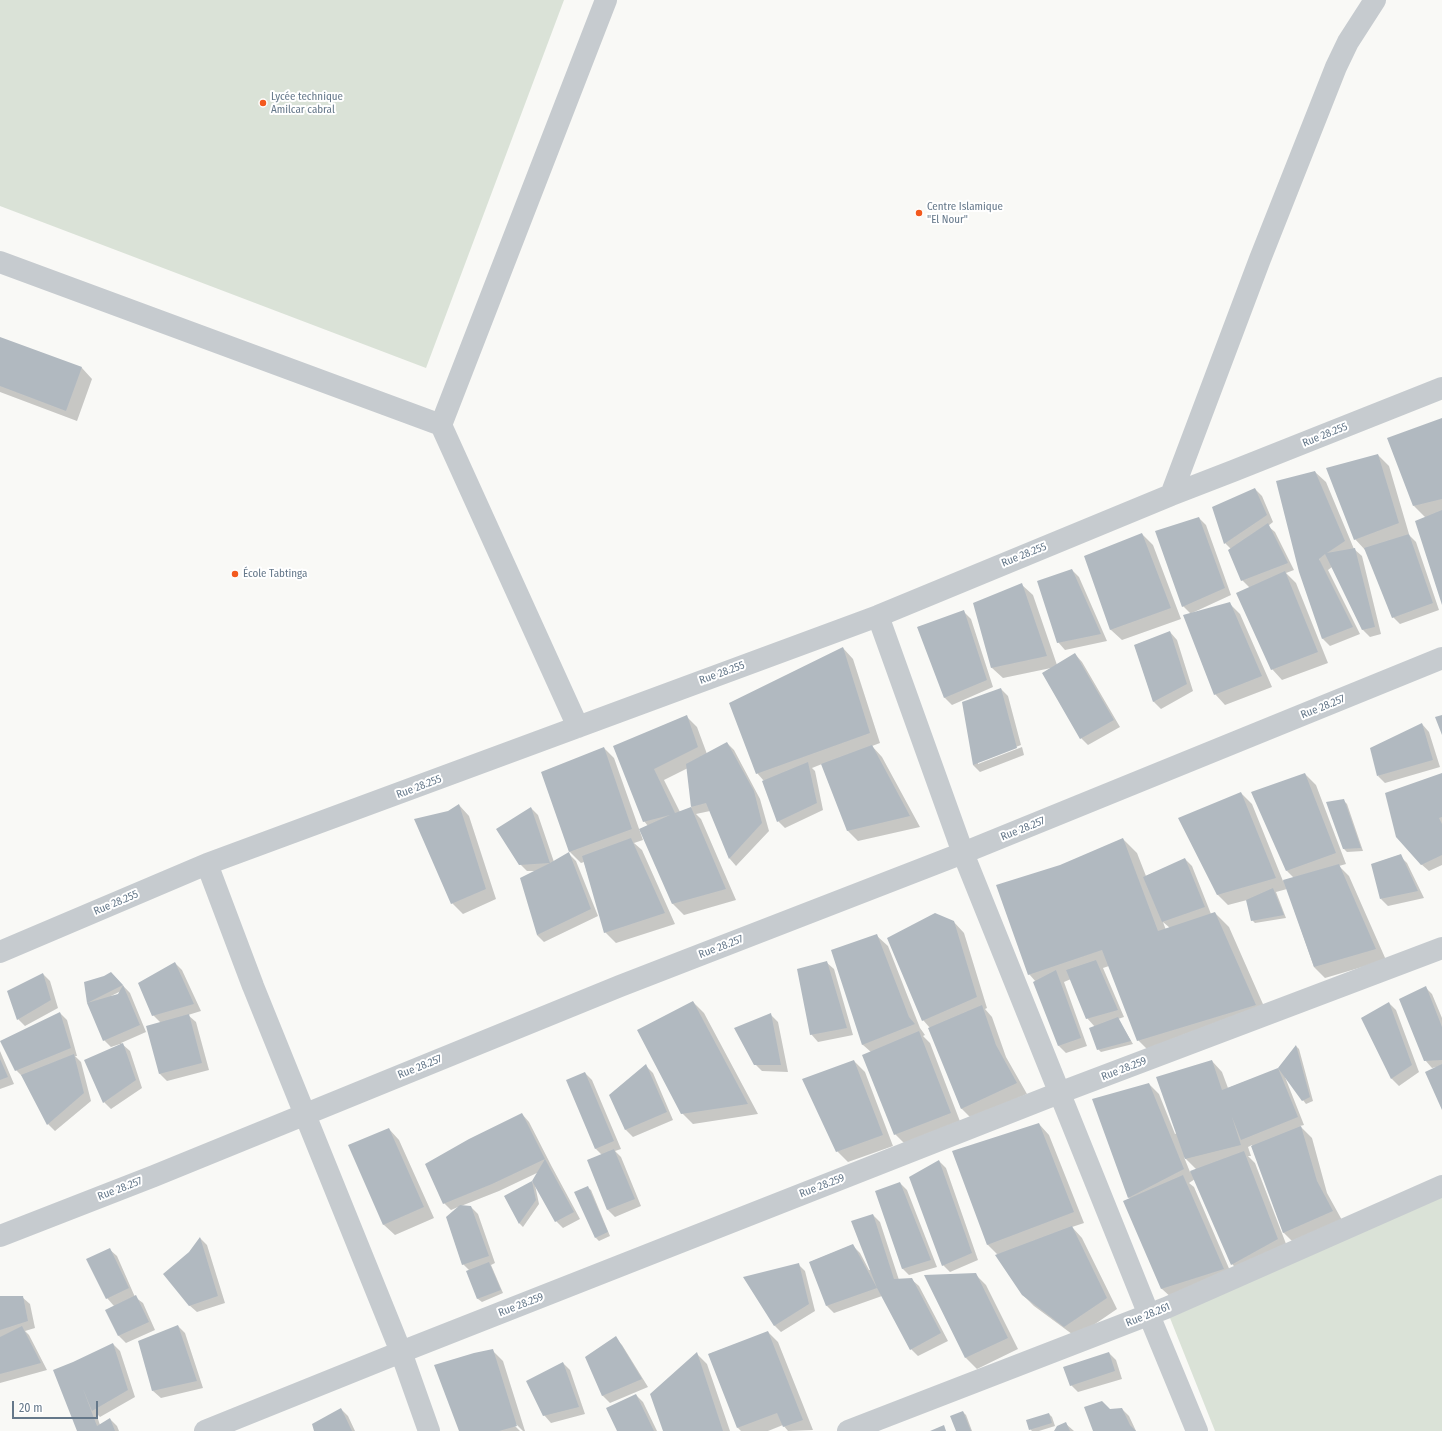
<!DOCTYPE html>
<meta charset="utf-8">
<style>
body{margin:0}
#map{position:relative;width:1442px;height:1431px;overflow:hidden;background:#f9f9f6;font-family:"Fira Sans Condensed",sans-serif}
canvas{display:block}
.scale{position:absolute;left:12px;top:1401px;width:86px;height:18px;box-sizing:border-box;border:2px solid #65788a;border-top:0;padding-left:5px;font-size:12px;line-height:14px;white-space:nowrap;color:#65788a;-webkit-text-stroke:3px #fff;paint-order:stroke}
</style>
<div id="map">
<canvas width="1442" height="1431"></canvas>
<div class="scale">20 m</div>
</div>
<script>
const g = document.querySelector('canvas').getContext('2d');
g.lineJoin = 'round';
function paint(path, color) {
  g.fillStyle = color;
  g.fill(path, 'evenodd');
}
function poly(rows) {
  const path = new Path2D();
  for (const r of rows) {
    path.moveTo(r[0], r[1]);
    for (let i = 2; i < r.length; i += 2) path.lineTo(r[i], r[i + 1]);
  }
  return path;
}
function strokePath(path, color, width, dash) {
  g.strokeStyle = color;
  g.lineWidth = width;
  g.lineCap = dash ? 'butt' : 'round';
  g.setLineDash(dash || []);
  g.stroke(path);
}
function drawText(font, color, halo, rows, align = 'center') {
  g.font = font + ' "Fira Sans Condensed",sans-serif';
  g.lineWidth = 4;
  g.setLineDash([]);
  g.textBaseline = 'middle';
  g.strokeStyle = halo;
  g.fillStyle = color;
  for (const [text, x, y, turn = 0] of rows) {
    g.save();
    g.translate(x, y);
    g.rotate((+turn || 0) * Math.PI / 180);
    g.textAlign = isNaN(turn) ? turn : align;
    if (halo) g.strokeText(text, 0, 0);
    g.fillText(text, 0, 0);
    g.restore();
  }
}
const green = poly([
 [0,0,564,0,426,368,0,206],
 [1442,1186,1442,1431,1215,1431,1166,1308]
]);
const shadow = poly([
 [0,338,82,368,92,379,77,421,0,392],
 [1442,420,1442,603,1426,518,1414,506],
 [1378,455,1389,466,1409,534,1408,534,1416,542,1439,610,1400,624,1393,617,1366,551,1355,539],
 [1315,472,1326,482,1354,549,1362,556,1381,634,1370,637,1363,630,1332,567,1328,570,1360,634,1330,646,1323,639],
 [1255,489,1262,496,1273,522,1268,526,1275,532,1294,570,1286,573,1296,583,1328,663,1282,680,1272,669,1250,588,1242,580,1231,549,1225,543],
 [1199,518,1206,525,1231,595,1192,613,1192,614,1229,603,1240,614,1272,687,1225,705,1215,694,1191,614,1183,606],
 [1142,534,1153,545,1181,619,1122,640,1111,630,1086,556],
 [1072,570,1079,577,1107,641,1065,650,1058,642],
 [1022,585,1033,595,1057,665,1075,654,1082,662,1120,727,1088,745,1081,738,1043,673,1051,668,1003,678,992,668],
 [964,612,971,619,993,687,952,705,945,698,918,627],
 [1170,632,1177,640,1193,691,1161,709,1154,702,1135,645],
 [843,648,853,659,880,743,872,746,882,757,920,827,858,841,848,831,822,764,812,768,815,771,823,810,785,828,778,821,764,781,757,773],
 [1001,689,1008,696,1021,745,978,762,978,764,1022,747,1024,755,980,772,973,765],
 [686,716,697,727,707,754,727,743,734,750,760,799,769,831,736,866,730,859,710,811,696,814,701,819,736,900,684,915,673,904,641,829,648,826,644,821,615,746],
 [688,768,692,807,680,812,664,780],
 [1422,724,1429,732,1440,767,1385,783,1378,776],
 [604,748,614,758,643,840,634,843,642,850,675,924,616,943,605,932,584,862,581,863,570,852,542,773],
 [1305,774,1316,785,1346,864,1339,866,1349,876,1386,960,1325,978,1314,967,1287,889,1276,892,1286,918,1255,923,1252,920,1247,900,1228,905,1217,894,1241,793,1252,804,1283,881,1294,878,1287,871],
 [1442,774,1442,865,1429,871,1421,864],
 [1343,800,1347,804,1363,851,1347,852,1344,849],
 [459,805,469,816,496,899,463,914,452,903,449,812],
 [531,808,538,815,554,862,569,854,576,861,598,916,544,942,537,935,537,871,527,871,520,864],
 [1123,839,1137,853,1146,876,1185,859,1192,866,1211,914,1215,913,1229,927,1270,1020,1152,1054,1138,1040,1109,966,1103,968,1124,1017,1118,1019,1133,1044,1101,1052,1098,1049,1095,1027,1087,1018,1071,979,1064,982,1087,1046,1066,1053,1059,1046,1036,982,1029,974,1060,866],
 [1163,922,1170,928,1166,930],
 [1400,856,1407,863,1424,898,1388,906,1381,899],
 [953,921,964,933,987,1008,985,1009,992,1017,1006,1057,1027,1094,972,1119,961,1108,930,1028,923,1020],
 [877,936,888,946,920,1028,925,1035,923,1036,930,1043,961,1124,906,1145,895,1134,871,1052,863,1045,832,951],
 [826,962,834,969,853,1035,818,1042,811,1034],
 [175,963,182,970,201,1011,188,1015,196,1022,209,1070,167,1081,160,1074,161,1023,153,1015],
 [111,973,130,993,146,1032,121,1043,130,1051,142,1088,111,1109,104,1102,120,1045,120,1044,111,1047,104,1040,88,1003,85,983,104,977],
 [121,991,118,995,111,996],
 [43,974,50,981,58,1008,25,1026,18,1019],
 [1425,987,1432,994,1442,1018,1442,1108,1437,1067,1432,1068,1425,1060],
 [693,1002,704,1013,758,1114,693,1124,682,1113],
 [1389,1003,1396,1010,1419,1072,1399,1086,1392,1079,1362,1018],
 [60,1013,67,1020,77,1056,75,1056,81,1062,91,1101,55,1131,48,1124,23,1077,16,1070],
 [771,1015,778,1022,788,1072,762,1071,755,1064],
 [1296,1046,1299,1049,1313,1101,1306,1104,1285,1077,1304,1125,1300,1126,1312,1138,1327,1193,1343,1222,1294,1243,1283,1232,1252,1145,1248,1147,1251,1156,1248,1156,1255,1163,1288,1249,1243,1275,1232,1264,1195,1179,1189,1183,1194,1187,1234,1280,1173,1299,1162,1289,1129,1197,1149,1084,1159,1094,1175,1134,1177,1133,1212,1061,1222,1072,1228,1088,1278,1069],
 [1184,1157,1197,1170,1190,1172],
 [0,1051,14,1084,0,1089],
 [854,1061,865,1072,893,1146,848,1162,837,1151],
 [646,1066,653,1073,673,1120,633,1137,626,1130,611,1096],
 [585,1073,592,1080,621,1149,615,1151,621,1157,641,1206,615,1217,608,1210,588,1160,602,1155,596,1149,568,1081],
 [522,1114,529,1122,552,1167,580,1219,563,1228,556,1221,535,1185,539,1204,523,1227,520,1224,505,1197,533,1182,539,1172,499,1191,461,1206,471,1207,478,1214,495,1263,491,1265,503,1293,482,1302,478,1299,467,1272,470,1271,463,1264,458,1207,451,1210,444,1203],
 [1039,1124,1049,1135,1084,1223,1072,1227,1082,1238,1117,1309,1076,1337,1034,1306,1022,1294,998,1255,988,1245,954,1152],
 [389,1129,399,1140,434,1218,395,1235,384,1225,350,1146],
 [939,1161,946,1168,978,1260,950,1272,943,1265],
 [900,1183,907,1190,937,1267,909,1275,902,1268],
 [587,1187,591,1190,610,1236,599,1241,596,1238],
 [873,1215,880,1222,899,1280,911,1279,919,1286,948,1341,918,1356,911,1349,882,1296,834,1313,827,1306,810,1262,852,1245,860,1253,869,1270,871,1270],
 [200,1238,207,1245,225,1303,197,1312,189,1305,190,1252],
 [109,1249,117,1256,135,1297,143,1303,155,1330,126,1343,119,1336,107,1310,114,1306,107,1298],
 [798,1264,805,1271,815,1311,781,1332,774,1325],
 [975,1274,986,1285,1018,1349,977,1369,966,1358,926,1276],
 [0,1297,22,1297,30,1304,35,1328,25,1331,29,1335,47,1370,0,1383],
 [178,1326,185,1333,203,1388,161,1398,153,1391],
 [768,1332,778,1342,813,1430,788,1431,783,1425,768,1431,741,1431,738,1428,709,1354],
 [615,1338,622,1345,648,1387,610,1403,602,1395],
 [113,1344,120,1351,135,1397,100,1417,96,1413,100,1425,110,1419,117,1426,119,1431,78,1431,73,1363],
 [492,1350,503,1361,525,1431,523,1431,514,1422,512,1423,520,1431,460,1431],
 [1109,1353,1116,1360,1122,1379,1078,1392,1071,1385],
 [697,1354,707,1364,730,1431,664,1431],
 [563,1363,570,1370,585,1414,551,1423,544,1415],
 [636,1395,643,1402,657,1431,618,1431],
 [341,1409,348,1416,355,1431,315,1431],
 [1122,1409,1129,1416,1136,1431,1094,1431,1110,1410],
 [963,1412,966,1415,972,1431,957,1431],
 [1049,1414,1052,1417,1055,1426,1039,1431,1032,1431,1030,1429],
 [1066,1424,1074,1431,1055,1431]
]);
const building = poly([
 [0,337,82,367,66,411,0,386],
 [1442,418,1442,499,1413,506,1387,438],
 [1378,454,1399,523,1354,540,1326,468],
 [1315,471,1345,541,1327,553,1355,548,1375,627,1362,630,1325,554,1319,559,1353,627,1322,639,1299,572,1276,481],
 [1255,488,1267,515,1224,544,1212,507],
 [1442,510,1442,605,1415,521],
 [1199,517,1225,588,1182,607,1155,531],
 [1268,523,1288,563,1241,581,1228,550],
 [1142,533,1171,608,1110,630,1084,556],
 [1409,534,1433,603,1392,618,1364,548],
 [1072,569,1101,634,1057,643,1037,581],
 [1285,571,1318,652,1271,670,1236,593],
 [1022,583,1047,656,991,668,973,603],
 [1230,602,1262,676,1214,695,1183,615],
 [964,610,987,680,944,698,917,627],
 [1170,631,1187,684,1153,702,1134,645],
 [843,647,870,733,756,774,729,703],
 [1075,653,1114,720,1080,739,1042,673],
 [1001,688,1017,748,973,765,962,702],
 [687,715,698,747,654,769,675,813,691,807,726,889,672,904,639,829,670,815,643,822,613,746],
 [1442,715,1442,735,1435,717],
 [1422,723,1433,760,1377,776,1370,748],
 [727,742,754,791,762,823,729,859,706,803,691,807,686,764],
 [872,745,910,816,847,831,821,764],
 [604,747,632,829,569,852,541,772],
 [808,762,817,803,777,822,762,781],
 [1305,773,1336,853,1286,871,1251,792],
 [1442,773,1442,817,1439,818,1442,824,1442,855,1421,865,1396,837,1385,793],
 [1241,792,1276,878,1217,895,1178,818],
 [1344,799,1361,848,1343,849,1326,802],
 [459,804,486,889,451,904,414,819,448,811],
 [531,807,550,863,569,852,591,909,537,935,520,878,550,863,519,865,496,829],
 [631,838,665,913,604,933,582,856],
 [1123,838,1158,931,1215,912,1256,1005,1137,1041,1102,950,1028,975,996,885,1060,865],
 [1401,854,1418,891,1380,899,1371,864],
 [1185,858,1205,907,1162,922,1143,877],
 [1339,864,1376,949,1314,967,1283,880],
 [1273,888,1284,915,1251,921,1246,900],
 [935,913,954,921,977,997,922,1021,887,938],
 [877,934,909,1017,915,1024,862,1045,831,950],
 [1096,960,1118,1010,1086,1019,1066,970],
 [827,961,847,1028,810,1035,797,969],
 [175,962,194,1004,152,1016,138,983],
 [1056,970,1081,1038,1058,1046,1033,982],
 [111,972,123,985,87,1003,118,994,123,985,140,1025,103,1041,87,1003,84,982,104,976],
 [43,973,51,1000,17,1020,7,991],
 [1426,986,1442,1027,1442,1060,1424,1061,1399,999],
 [693,1001,748,1104,681,1114,637,1030],
 [1389,1002,1412,1065,1391,1079,1361,1018],
 [982,1005,996,1045,1017,1083,961,1109,928,1028],
 [60,1012,71,1048,15,1071,0,1041],
 [771,1013,781,1065,754,1065,734,1028],
 [189,1014,202,1063,159,1074,146,1026],
 [1118,1017,1131,1041,1097,1050,1089,1028],
 [919,1031,951,1113,894,1135,862,1055],
 [123,1043,136,1080,103,1103,84,1060],
 [1296,1045,1310,1097,1302,1101,1278,1068,1298,1117,1241,1140,1232,1117,1241,1145,1185,1159,1156,1077,1212,1060,1222,1090,1278,1068],
 [74,1054,84,1093,47,1125,21,1075],
 [0,1059,8,1077,0,1080],
 [854,1060,883,1135,836,1152,802,1079],
 [646,1064,667,1112,625,1130,609,1095],
 [1442,1064,1442,1110,1425,1072],
 [585,1072,614,1141,595,1149,566,1080],
 [1149,1083,1184,1169,1128,1198,1092,1099],
 [522,1113,545,1159,492,1184,443,1204,425,1164,469,1139],
 [1039,1123,1074,1212,987,1245,952,1151],
 [1301,1126,1317,1181,1333,1211,1283,1233,1251,1146],
 [389,1128,424,1207,383,1225,348,1145],
 [614,1149,635,1199,607,1210,587,1160],
 [1244,1151,1278,1239,1231,1265,1190,1171],
 [545,1159,574,1212,555,1222,532,1181,536,1200,519,1224,504,1196,532,1181],
 [939,1160,972,1253,942,1266,909,1177],
 [1183,1175,1224,1269,1161,1289,1123,1201],
 [900,1182,931,1260,902,1269,875,1191],
 [588,1186,608,1232,595,1238,574,1192],
 [460,1205,471,1206,489,1256,462,1265,446,1217],
 [873,1214,894,1279,912,1278,941,1333,910,1350,877,1288,851,1221],
 [1072,1226,1107,1298,1064,1327,1022,1295,995,1255],
 [200,1237,218,1296,189,1306,163,1274,189,1252],
 [853,1244,877,1288,826,1306,809,1262],
 [110,1248,129,1288,106,1299,86,1259],
 [489,1262,501,1290,477,1299,466,1271],
 [799,1263,809,1304,774,1326,743,1277],
 [976,1273,1008,1338,965,1358,924,1275],
 [136,1295,149,1322,118,1336,105,1310],
 [0,1296,23,1296,28,1321,0,1330],
 [178,1325,197,1381,152,1391,138,1341],
 [22,1326,41,1363,0,1374,0,1337],
 [768,1331,803,1420,783,1427,777,1413,737,1428,708,1354],
 [616,1336,642,1379,602,1396,585,1357],
 [113,1343,128,1390,92,1411,83,1389,97,1426,110,1418,115,1431,77,1431,53,1370,73,1362],
 [493,1349,517,1426,499,1431,459,1431,434,1365,474,1353],
 [697,1352,723,1431,663,1431,650,1394],
 [1109,1352,1115,1371,1070,1386,1063,1367],
 [563,1362,579,1407,543,1416,526,1381],
 [636,1394,654,1431,617,1431,606,1408],
 [1102,1401,1110,1409,1122,1408,1130,1425,1136,1431,1093,1431,1084,1407],
 [341,1408,352,1431,314,1431,312,1424],
 [963,1411,971,1431,956,1431,950,1416],
 [1049,1413,1052,1423,1029,1430,1026,1420],
 [1066,1422,1070,1431,1054,1431,1057,1426],
 [944,1425,946,1431,930,1431]
]);
const minor = poly([
 [0,262,441,425,578,727],
 [441,425,606,0],
 [1171,495,1260,259,1336,67,1348,42,1375,0],
 [878,616,963,853,1149,1315,1197,1431],
 [207,864,253,986,401,1352,429,1431],
 [0,952,207,864,878,616,1171,495,1233,471,1442,388],
 [0,1236,154,1176,620,986,963,853,1442,658],
 [205,1431,401,1352,1059,1093,1442,948],
 [848,1431,1166,1308,1442,1186]
]);
const markers = [
 [263,103,4,"#f3591d"],
 [919,213,4,"#f3591d"],
 [235,574,4,"#f3591d"]
];
const poiNames = [
 ["Lycée technique",271,97],
 ["Amilcar cabral",271,110],
 ["Centre Islamique",927,207],
 ["\"El Nour\"",927,220],
 ["École Tabtinga",243,574]
];
const streetNames = [
 ["Rue 28.255",1325,435,-22],
 ["Rue 28.255",1024,555,-22],
 ["Rue 28.255",722,673,-20],
 ["Rue 28.257",1323,707,-22],
 ["Rue 28.255",419,787,-21],
 ["Rue 28.257",1023,829,-22],
 ["Rue 28.255",116,903,-23],
 ["Rue 28.257",721,947,-21],
 ["Rue 28.257",420,1067,-22],
 ["Rue 28.259",1124,1069,-21],
 ["Rue 28.259",822,1186,-21],
 ["Rue 28.257",120,1189,-21],
 ["Rue 28.259",521,1305,-21],
 ["Rue 28.261",1148,1315,-22]
];
paint(green, '#dae2d7');
paint(shadow, '#0003');
paint(building, '#b1b9c0');
strokePath(minor, '#c6cbcf', 22);
for (const [x, y, r, color] of markers) {
  const dot = new Path2D();
  dot.arc(x, y, r, 0, 2 * Math.PI);
  g.fillStyle = color;
  g.fill(dot);
  strokePath(dot, '#fff', 1.5);
}
drawText('11px', '#65788a', '#fff', poiNames, 'left');
drawText('11px', '#65788a', '#fff', streetNames);
</script>
